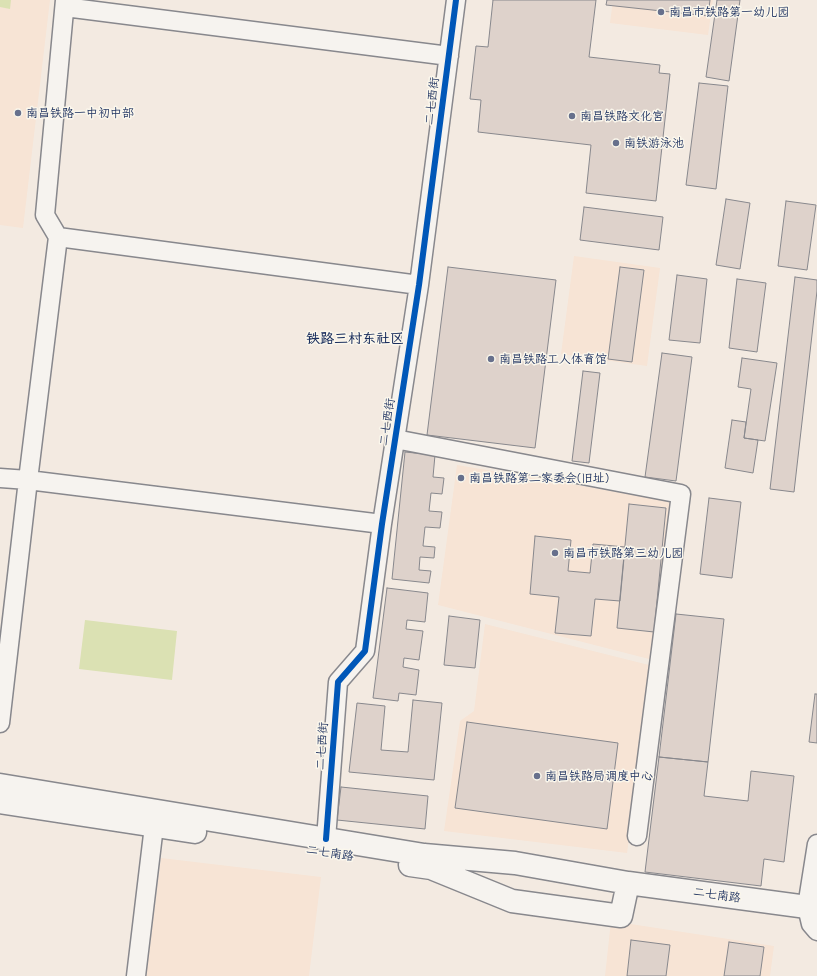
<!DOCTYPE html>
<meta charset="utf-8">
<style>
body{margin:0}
canvas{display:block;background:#f3eae1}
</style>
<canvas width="817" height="976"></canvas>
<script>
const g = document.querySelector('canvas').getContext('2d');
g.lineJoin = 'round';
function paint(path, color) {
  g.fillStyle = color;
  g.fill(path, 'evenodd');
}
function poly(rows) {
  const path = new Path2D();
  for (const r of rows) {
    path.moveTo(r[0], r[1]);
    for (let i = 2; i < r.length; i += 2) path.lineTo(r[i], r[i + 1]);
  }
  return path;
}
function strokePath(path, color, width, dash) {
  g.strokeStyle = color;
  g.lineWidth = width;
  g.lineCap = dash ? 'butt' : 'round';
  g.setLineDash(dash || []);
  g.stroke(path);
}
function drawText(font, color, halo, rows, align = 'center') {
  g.font = font + ' Mali,"LXGW WenKai TC",sans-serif';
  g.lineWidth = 3;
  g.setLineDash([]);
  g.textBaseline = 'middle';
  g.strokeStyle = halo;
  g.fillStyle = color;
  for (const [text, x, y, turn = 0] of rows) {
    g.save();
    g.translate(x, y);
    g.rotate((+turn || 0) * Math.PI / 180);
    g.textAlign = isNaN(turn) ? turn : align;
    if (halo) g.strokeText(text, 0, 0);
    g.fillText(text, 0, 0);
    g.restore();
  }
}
const built = poly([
 [0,0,50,0,23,228,0,225],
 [613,0,713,0,708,35,610,23],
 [574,256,660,268,647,366,561,354],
 [457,465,671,501,653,660,438,605],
 [485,624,653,666,627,853,444,831,460,721,474,711],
 [161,858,321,877,309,976,146,976],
 [611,921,774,946,770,976,605,976]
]);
const green = poly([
 [0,0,11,0,10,9,0,7],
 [85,620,177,631,172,680,79,669]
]);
const building = poly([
 [493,0,596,0,589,57,660,65,659,73,670,74,656,201,586,193,591,145,478,132,481,100,470,99,476,46,488,47,493,0],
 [607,0,710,0,708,16,606,5,607,0],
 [717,0,740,0,729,81,706,77,717,0],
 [699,83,728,86,716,189,686,185,699,83],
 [726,199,750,203,740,269,716,265,726,199],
 [786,201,816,205,807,270,778,266,786,201],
 [584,207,663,217,659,250,580,240,584,207],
 [448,267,556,280,535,448,427,435,448,267],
 [620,267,644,270,632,362,608,359,620,267],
 [677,275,707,279,700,343,669,340,677,275],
 [795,277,817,280,817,291,794,492,770,489,795,277],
 [737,279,766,283,757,352,729,348,737,279],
 [662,353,692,357,676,481,645,477,662,353],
 [742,358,777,363,765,441,744,438,751,389,738,387,742,358],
 [583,371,600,373,589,463,572,461,583,371],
 [732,420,746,422,744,438,758,440,753,473,725,468,732,420],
 [405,452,435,455,433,477,444,478,442,494,431,493,429,511,442,512,440,528,425,527,423,546,435,547,434,558,420,557,419,570,431,571,429,583,392,579,405,452],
 [709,498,741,502,732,578,700,574,709,498],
 [629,504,666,508,654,632,617,628,629,504],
 [535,536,571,540,568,571,590,573,593,544,625,547,620,601,595,599,591,636,555,633,559,597,530,594,535,536],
 [387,588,428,593,425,622,407,620,406,629,423,631,419,660,404,658,403,667,419,670,416,695,399,693,398,701,373,698,387,588],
 [676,614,724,619,708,762,659,757,676,614],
 [449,616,480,620,475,668,444,665,449,616],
 [815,694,817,694,817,743,809,742,815,694],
 [413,700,442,703,434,780,349,772,357,703,385,706,381,750,408,752,413,700],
 [467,722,618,743,607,829,455,808,467,722],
 [659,757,708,762,704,796,748,801,751,771,794,776,784,862,764,859,761,886,645,872,659,757],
 [341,787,428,796,425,829,337,820,341,787],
 [631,940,670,945,666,976,627,976,631,940],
 [729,942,764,947,760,976,724,976,729,942]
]);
const minor = poly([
 [65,7,449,56],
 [58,237,419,285],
 [395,439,681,494,637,836],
 [0,478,28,480,382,524],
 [0,723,28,480,58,237,45,215,65,0],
 [326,839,338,682,365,651,382,524,419,285,456,0],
 [817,844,807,907,811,924,817,931],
 [136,976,154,826]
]);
const major = poly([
 [0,785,424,855,515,863,628,883,807,907],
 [0,802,195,832],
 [410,865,431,868,512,901,621,916,628,883]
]);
const cycleway = poly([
 [326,839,338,682,365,651,382,524,419,285,456,0]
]);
const markers = [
 [661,12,4,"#67708c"],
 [18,113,4,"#67708c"],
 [572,116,4,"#67708c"],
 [616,143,4,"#67708c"],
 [491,359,4,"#67708c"],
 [461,478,4,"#67708c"],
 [555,553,4,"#67708c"],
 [537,776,4,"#67708c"]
];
const poiNames = [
 ["南昌市铁路第一幼儿园",669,12],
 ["南昌铁路一中初中部",26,113],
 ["南昌铁路文化宫",580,116],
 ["南铁游泳池",624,143],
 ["南昌铁路工人体育馆",499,359],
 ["南昌铁路第二家委会(旧址)",469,478],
 ["南昌市铁路第三幼儿园",563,553],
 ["南昌铁路局调度中心",545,776]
];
const streetNames = [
 ["二七西街",432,101,-83],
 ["二七西街",387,422,-81],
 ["二七西街",322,746,-86],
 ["二七南路",330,853,9],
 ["二七南路",717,895,8]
];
const quarterNames = [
 ["铁路三村东社区",355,339]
];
paint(built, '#f7e4d5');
paint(green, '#dbe1b3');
paint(building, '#ded2cb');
strokePath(building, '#88888d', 1);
strokePath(minor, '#88888d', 21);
strokePath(major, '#88888d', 25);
strokePath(minor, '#f6f3ef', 18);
strokePath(major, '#f6f3ef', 22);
strokePath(cycleway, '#0057b8', 6);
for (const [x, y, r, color] of markers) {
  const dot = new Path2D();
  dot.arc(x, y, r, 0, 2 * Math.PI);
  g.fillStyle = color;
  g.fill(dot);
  strokePath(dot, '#fbf7ec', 1.5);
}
drawText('12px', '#1b2f5e', '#fbf7ec', poiNames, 'left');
drawText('12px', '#1b2f5e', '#fbf7ec', streetNames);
drawText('bold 14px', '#1b2f5e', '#fbf7ec', quarterNames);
</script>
